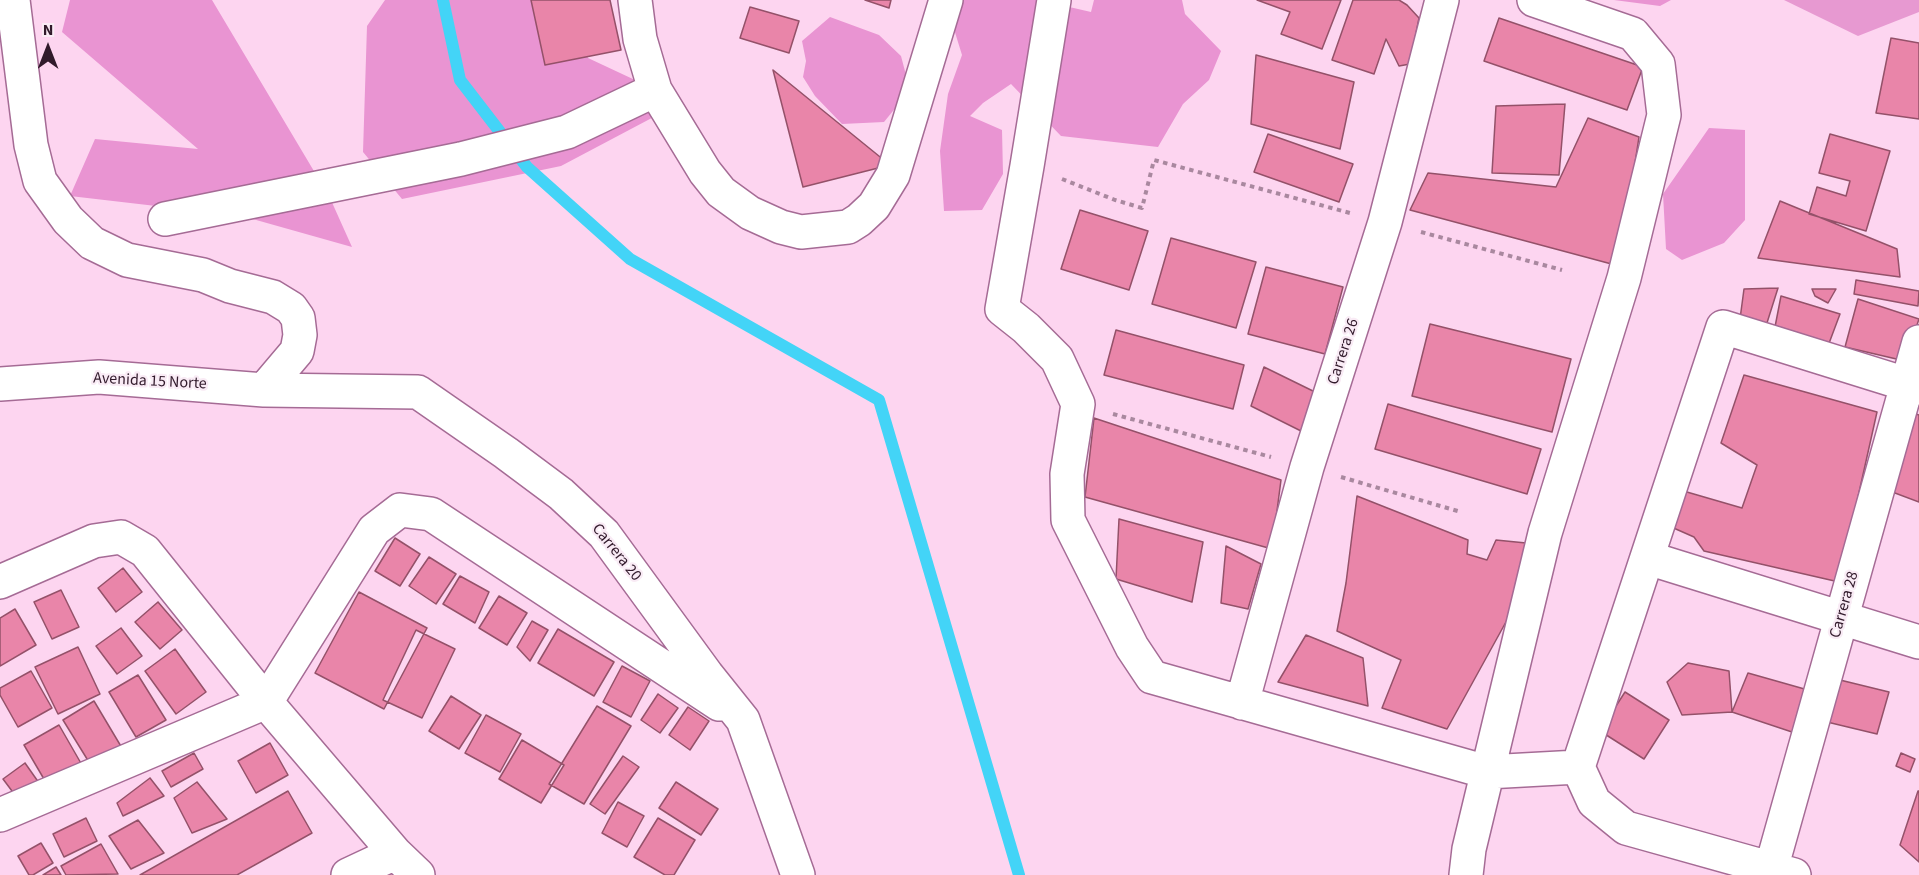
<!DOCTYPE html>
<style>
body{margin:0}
#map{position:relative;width:1919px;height:875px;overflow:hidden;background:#fdd5f0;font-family:"Source Sans 3",sans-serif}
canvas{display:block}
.north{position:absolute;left:18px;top:18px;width:60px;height:60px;-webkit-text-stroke:4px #f9ebf5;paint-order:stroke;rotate:0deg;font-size:16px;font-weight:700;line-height:24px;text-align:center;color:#311a2b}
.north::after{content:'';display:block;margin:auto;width:21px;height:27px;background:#311a2b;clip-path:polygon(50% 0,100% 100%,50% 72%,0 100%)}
</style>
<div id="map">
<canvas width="1919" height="875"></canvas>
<div class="north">N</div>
</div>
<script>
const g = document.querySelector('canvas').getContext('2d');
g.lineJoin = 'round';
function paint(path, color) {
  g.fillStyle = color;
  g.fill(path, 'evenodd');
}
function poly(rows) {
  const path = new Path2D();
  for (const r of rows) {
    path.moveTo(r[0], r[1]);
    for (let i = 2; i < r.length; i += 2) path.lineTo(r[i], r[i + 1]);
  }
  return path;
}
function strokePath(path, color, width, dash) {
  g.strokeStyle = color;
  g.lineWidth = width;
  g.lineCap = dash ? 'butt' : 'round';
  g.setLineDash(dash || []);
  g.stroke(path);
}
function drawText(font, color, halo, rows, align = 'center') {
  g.font = font + ' "Source Sans 3",sans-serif';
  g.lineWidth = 4.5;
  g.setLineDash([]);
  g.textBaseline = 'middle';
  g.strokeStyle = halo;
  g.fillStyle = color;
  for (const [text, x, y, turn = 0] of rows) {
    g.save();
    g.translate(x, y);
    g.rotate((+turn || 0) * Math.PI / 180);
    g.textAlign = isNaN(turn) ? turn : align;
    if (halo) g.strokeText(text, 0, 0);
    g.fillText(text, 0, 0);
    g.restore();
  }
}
const green = poly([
 [1784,0,1919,0,1919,12,1858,36]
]);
const forest = poly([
 [70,0,212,0,330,198,352,247,242,216,70,196,95,139,198,149,62,32],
 [385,0,582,0,588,58,682,102,561,166,402,199,363,152,367,26],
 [945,0,1039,0,1091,12,1094,0,1182,0,1185,14,1221,51,1209,80,1183,104,1158,147,1061,136,1011,84,983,103,970,116,1002,130,1003,174,982,210,944,211,940,151,948,94,962,55],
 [1614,0,1671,0,1660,6],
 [830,17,879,35,901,56,910,90,884,122,842,124,815,96,803,77,806,61,802,41],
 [1709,128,1745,130,1745,220,1724,243,1682,260,1666,249,1663,194]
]);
const stream = poly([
 [443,0,460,80,527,167,630,259,879,400,1019,875]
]);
const building = poly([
 [531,0,610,0,621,50,545,65,531,0],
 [865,0,891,0,889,8,865,0],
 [1257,0,1341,0,1322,49,1281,34,1290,12,1257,0],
 [1353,0,1399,0,1407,5,1419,18,1410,64,1399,66,1386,39,1374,74,1332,60,1353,0],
 [750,7,799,21,789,53,740,38,750,7],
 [1499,18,1643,67,1627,110,1484,61,1499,18],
 [1891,38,1919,43,1919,119,1876,113,1891,38],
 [1256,55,1354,82,1340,149,1251,124,1256,55],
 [773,70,890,165,803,187,773,70],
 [1565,104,1559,175,1492,173,1496,106,1565,104],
 [1588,118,1639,137,1619,266,1410,210,1428,173,1556,187,1588,118],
 [1268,134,1353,164,1339,202,1254,172,1268,134],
 [1830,134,1890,151,1866,231,1809,214,1817,187,1846,196,1850,181,1819,173,1830,134],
 [1780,201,1897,249,1900,277,1758,258,1780,201],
 [1080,210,1148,231,1129,290,1061,269,1080,210],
 [1171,238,1256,262,1236,328,1152,304,1171,238],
 [1266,267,1343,287,1325,354,1248,334,1266,267],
 [1856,280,1919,291,1918,306,1854,294,1856,280],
 [1778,288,1766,326,1740,319,1744,289,1778,288],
 [1812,289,1836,289,1828,303,1815,296,1812,289],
 [1781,296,1840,314,1828,346,1774,332,1781,296],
 [1858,299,1919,319,1905,361,1845,347,1858,299],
 [1430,324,1571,359,1552,432,1412,396,1430,324],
 [1116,330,1244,365,1233,409,1104,375,1116,330],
 [1264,367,1315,392,1303,432,1251,406,1264,367],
 [1744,375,1877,412,1839,582,1704,551,1694,537,1669,526,1680,490,1742,508,1757,465,1721,443,1744,375],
 [1388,404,1541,449,1527,494,1375,449,1388,404],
 [1916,414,1919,415,1919,502,1887,490,1916,414],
 [1094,418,1281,480,1272,549,1085,497,1094,418],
 [1357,496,1468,540,1467,554,1487,560,1496,540,1526,543,1512,611,1447,729,1382,708,1401,660,1337,631,1346,583,1357,496],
 [1119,519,1203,542,1192,602,1116,579,1119,519],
 [395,538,420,554,400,586,375,571,395,538],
 [1226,546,1261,564,1248,609,1221,603,1226,546],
 [429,557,456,574,436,604,409,586,429,557],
 [123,568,142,592,116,612,98,588,123,568],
 [460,576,489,592,475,623,443,604,460,576],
 [61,590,79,627,52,639,34,602,61,590],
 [359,592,427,628,384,709,315,673,359,592],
 [499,596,527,613,507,645,479,628,499,596],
 [158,602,182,630,160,649,135,622,158,602],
 [15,609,36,645,0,666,0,618,15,609],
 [532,621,548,630,530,661,517,647,532,621],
 [121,628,142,656,117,674,96,646,121,628],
 [558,629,614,662,594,696,538,663,558,629],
 [416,630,455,649,422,718,383,700,416,630],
 [1306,635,1363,658,1368,706,1278,682,1306,635],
 [78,647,100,694,58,714,35,667,78,647],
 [175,649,206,692,176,714,145,671,175,649],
 [1688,663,1729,671,1732,712,1682,715,1667,682,1688,663],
 [622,666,650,681,631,717,603,702,622,666],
 [31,671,52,708,18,727,0,695,0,688,31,671],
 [1748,673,1808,690,1795,733,1732,712,1748,673],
 [138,675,166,720,136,737,109,692,138,675],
 [1840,680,1889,692,1877,734,1827,722,1840,680],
 [1625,692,1669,720,1644,759,1600,731,1625,692],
 [658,694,678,708,660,733,641,720,658,694],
 [451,696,481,715,459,749,429,731,451,696],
 [94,701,122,748,92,767,63,720,94,701],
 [597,706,631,726,584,804,549,784,597,706],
 [688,707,709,721,690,750,669,735,688,707],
 [486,715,521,734,500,772,465,753,486,715],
 [59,725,86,772,51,791,24,745,59,725],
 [522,740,564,765,541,803,499,779,522,740],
 [270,743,288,775,256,793,238,761,270,743],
 [194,753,203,769,171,787,162,771,194,753],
 [1901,753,1915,759,1910,772,1896,766,1901,753],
 [623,756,639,767,605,814,590,804,623,756],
 [25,763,44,790,21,803,3,779,25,763],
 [150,778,164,796,123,816,117,803,150,778],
 [197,782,227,819,192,833,174,798,197,782],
 [676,782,718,809,701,835,659,808,676,782],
 [288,791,312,833,237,875,140,875,288,791],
 [1918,791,1919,791,1919,862,1900,845,1918,791],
 [618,802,644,816,627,847,602,833,618,802],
 [86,818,97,841,64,857,53,834,86,818],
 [658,818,695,840,674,875,665,875,634,857,658,818],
 [138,820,164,853,131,869,109,836,138,820],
 [41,843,53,863,33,875,29,875,18,856,41,843],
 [101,844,118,874,66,875,61,866,101,844],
 [56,867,61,875,43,875,56,867]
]);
const path = poly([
 [1062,179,1115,200,1142,208,1154,160,1350,213],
 [1421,232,1562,270],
 [1113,414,1271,457],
 [1341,477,1461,512]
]);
const minor = poly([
 [13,0,31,145,40,181,68,220,92,243,127,260,203,275,230,286,273,297,291,308,298,318,300,335,297,351,264,390],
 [635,0,640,39,655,90,705,172,721,192,750,213,781,227,801,232,848,227,859,220,874,206,893,175,946,0],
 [1054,0,1027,166,1002,309,1026,328,1057,359,1078,404,1067,474,1068,520,1132,647,1152,677,1487,772,1578,767],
 [165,219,461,159,567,132,655,90],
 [0,384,99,377,264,390,418,392,506,453,561,494,604,534,707,675,743,720,798,875],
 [1648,558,1919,642],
 [0,582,94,541,121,537,145,551,266,702,395,853,418,875],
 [1242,703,1307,467,1385,222,1442,0],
 [0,815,266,702,374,530,400,510,431,514,719,704],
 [1771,869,1919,342],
 [348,875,395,853],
 [1466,875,1469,849,1545,533,1624,278,1664,115,1658,64,1633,34,1534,0],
 [1794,875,1626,828,1594,802,1578,767,1723,327,1919,388]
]);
const streetNames = [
 ["Carrera 26",1344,352,-72],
 ["Avenida 15 Norte",150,382,3],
 ["Carrera 20",616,553,51],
 ["Carrera 28",1845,605,-74]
];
paint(green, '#e799d1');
paint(forest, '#e994d2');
strokePath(stream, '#43d4f7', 12);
paint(building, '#e985a9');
strokePath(building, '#945169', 1.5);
strokePath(minor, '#a56b95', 36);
strokePath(path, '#a9889f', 4, [4.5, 4.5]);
strokePath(minor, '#fff', 33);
drawText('16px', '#311a2b', '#f9ebf5', streetNames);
</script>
